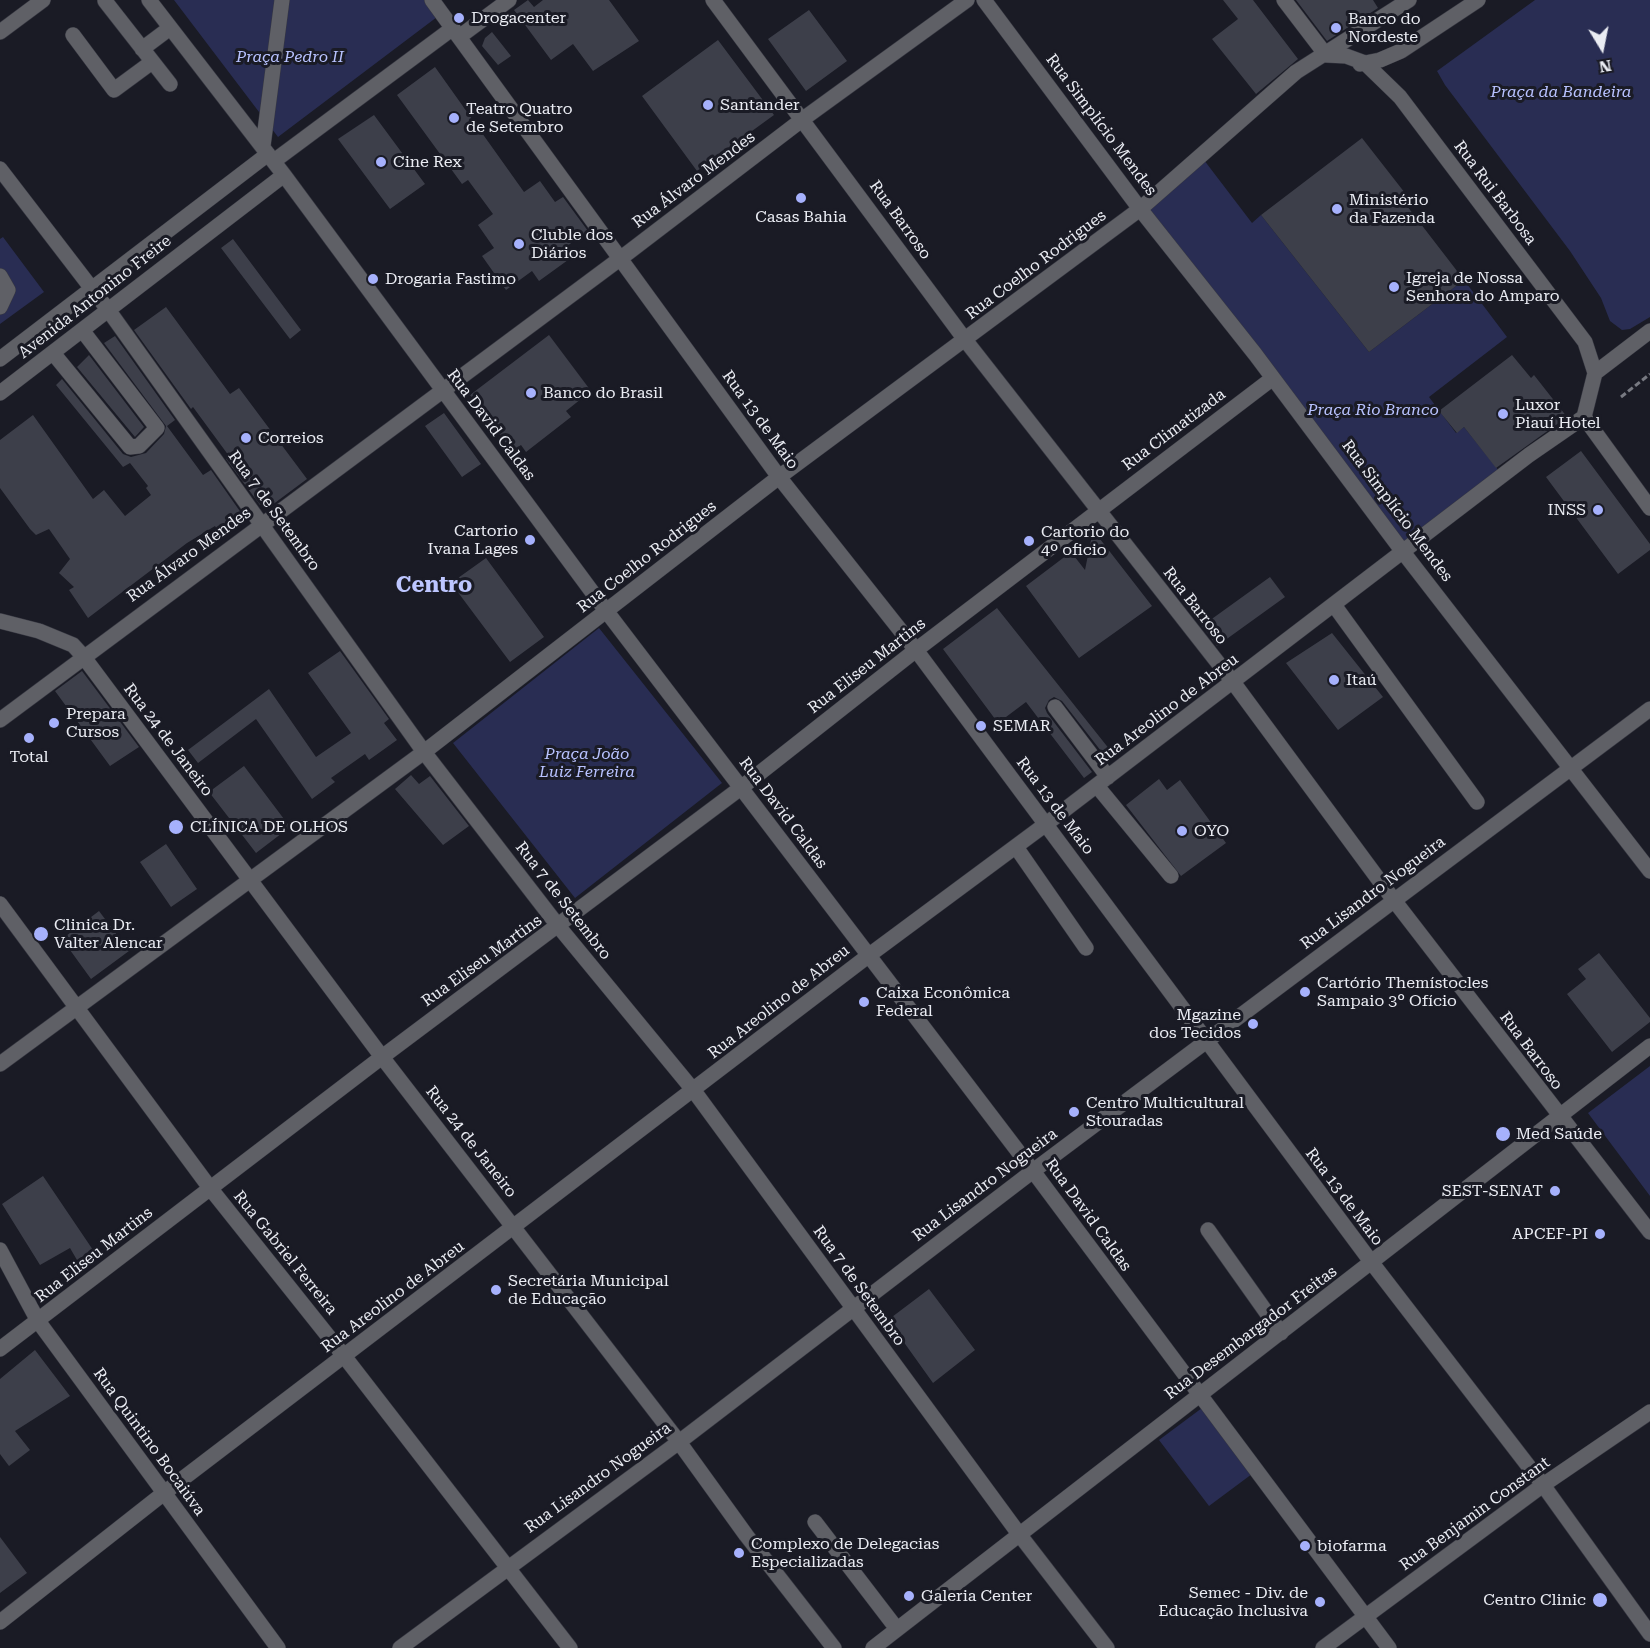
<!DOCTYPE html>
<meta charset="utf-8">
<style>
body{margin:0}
#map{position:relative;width:1650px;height:1648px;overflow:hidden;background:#1a1b25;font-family:"Roboto Serif",serif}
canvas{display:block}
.north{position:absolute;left:1572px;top:18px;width:60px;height:60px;-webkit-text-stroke:4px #1a1b25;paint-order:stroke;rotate:170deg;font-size:16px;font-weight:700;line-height:24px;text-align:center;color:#eaecf3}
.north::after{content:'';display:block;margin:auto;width:21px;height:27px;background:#eaecf3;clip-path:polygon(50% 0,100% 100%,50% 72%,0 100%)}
</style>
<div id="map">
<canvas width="1650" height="1648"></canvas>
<div class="north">N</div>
</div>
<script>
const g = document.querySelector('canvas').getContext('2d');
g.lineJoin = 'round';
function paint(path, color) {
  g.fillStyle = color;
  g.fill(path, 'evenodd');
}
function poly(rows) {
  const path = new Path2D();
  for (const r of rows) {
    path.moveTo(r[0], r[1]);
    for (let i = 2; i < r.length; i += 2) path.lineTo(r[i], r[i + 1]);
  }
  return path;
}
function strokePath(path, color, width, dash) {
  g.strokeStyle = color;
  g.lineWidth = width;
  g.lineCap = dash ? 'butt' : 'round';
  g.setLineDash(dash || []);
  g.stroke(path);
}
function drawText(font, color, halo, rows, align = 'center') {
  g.font = font + ' "Roboto Serif",serif';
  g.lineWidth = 6;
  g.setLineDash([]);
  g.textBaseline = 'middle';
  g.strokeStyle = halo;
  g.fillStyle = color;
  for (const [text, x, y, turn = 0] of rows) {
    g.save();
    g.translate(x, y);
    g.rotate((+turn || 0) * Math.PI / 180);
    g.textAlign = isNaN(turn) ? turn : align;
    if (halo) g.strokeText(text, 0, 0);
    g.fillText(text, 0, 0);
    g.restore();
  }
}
const green = poly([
 [174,0,430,0,441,14,278,137],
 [1535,0,1650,0,1650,317,1630,329,1622,330,1610,321,1601,298,1570,251,1445,85,1437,71],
 [1204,160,1252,223,1261,215,1369,352,1464,280,1507,337,1429,397,1456,433,1464,427,1499,471,1404,544,1146,211],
 [3,237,44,292,0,324,0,239],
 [599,628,722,783,575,898,453,743],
 [1650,1066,1650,1196,1588,1113],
 [1202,1408,1252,1474,1209,1506,1159,1440]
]);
const building = poly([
 [528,0,534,7,543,0,609,0,639,41,593,71,573,44,551,60,514,10],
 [1223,0,1253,0,1298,59,1256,94,1212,39,1238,19],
 [1296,0,1373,0,1378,8,1327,41],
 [809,10,847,61,806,91,768,39],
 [492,32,511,56,498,65,482,46,485,38],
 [718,40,774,115,697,171,642,96],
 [435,67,524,192,540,181,555,202,563,197,588,231,560,251,568,260,539,281,532,271,506,290,482,256,494,248,478,225,493,214,468,180,462,184,397,95],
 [374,115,425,184,390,209,338,139],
 [1362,138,1412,202,1407,206,1464,280,1369,352,1261,215],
 [233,239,301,330,290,339,221,248],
 [166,307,230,394,239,388,307,479,268,508,264,502,260,505,226,459,229,456,193,407,191,409,134,330],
 [549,335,591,391,566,411,571,417,526,452,521,445,512,451,470,395],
 [115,336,175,420,167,426,203,475,211,470,244,517,220,534,215,526,187,543,88,618,69,590,74,587,59,573,70,559,49,529,36,535,30,529,0,488,0,440,33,415,93,499,104,490,125,516,151,495,146,488,148,486,130,463,123,467,56,385,62,379,123,454,131,457,146,453,164,434,166,426,104,343],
 [89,355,144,427,135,437,77,367],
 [1512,355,1531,378,1534,375,1567,417,1496,468,1464,427,1457,433,1439,411],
 [444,413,481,464,462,477,425,426],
 [1581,451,1650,544,1650,550,1618,574,1546,477],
 [1093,530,1152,606,1079,658,1026,586,1071,552,1085,570],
 [486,558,544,637,510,662,451,583],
 [1270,577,1285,597,1217,646,1202,626],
 [997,608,1114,755,1108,760,1062,701,1054,697,1049,700,1045,708,1047,713,1092,772,1084,778,1026,702,998,723,943,649],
 [1332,633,1383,697,1338,730,1286,663],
 [340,651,389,719,384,723,397,740,369,760,365,754,331,778,335,782,312,799,256,719,198,763,188,750,269,689,316,757,351,733,308,673],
 [82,671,139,747,110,766,55,691],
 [244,766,290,827,256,853,209,792],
 [411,775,419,784,430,776,469,826,443,845,395,789],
 [1159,779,1167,790,1180,780,1226,843,1181,876,1126,805],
 [166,844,197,889,171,907,140,862],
 [99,911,129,951,91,979,62,939],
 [1599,953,1650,1018,1650,1022,1612,1052,1567,994,1586,979,1578,969],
 [43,1176,93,1250,77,1260,70,1248,40,1265,2,1204],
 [929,1289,975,1350,933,1383,888,1320],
 [35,1350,70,1396,15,1431,30,1450,9,1466,0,1454,0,1379],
 [0,1537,27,1573,0,1593]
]);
const path = poly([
 [1621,397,1650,374]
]);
const minor = poly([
 [149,0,284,175,604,608,1033,1171,1389,1648],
 [432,0,779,477,916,650,1372,1263,1543,1485,1650,1634],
 [713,0,966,341,1233,682,1393,899,1650,1232],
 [984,0,1140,209,1255,354,1403,552,1650,871],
 [1284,0,1326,55,1346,56,1365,63,1400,97,1585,342,1595,373,1584,417,1650,508],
 [105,1,170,84],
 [0,32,43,0],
 [73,35,114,90,152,62],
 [459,37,509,0],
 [142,49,170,28],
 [1360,64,1380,60,1401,51,1478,0],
 [263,146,282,0],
 [274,161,453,28],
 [0,169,109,311,424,752,559,927,694,1091,1019,1534,1107,1648],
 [0,276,8,290,0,307],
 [53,353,130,447,139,446,157,428,82,330],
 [0,359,268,154],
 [1595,373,1650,331],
 [0,393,284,175],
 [1334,605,1477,802],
 [0,621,39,631,73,645,83,656,382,1057,679,1442,746,1535,834,1648],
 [1055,707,1108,777],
 [0,720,629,252,803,119,967,0],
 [1097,786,1171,876],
 [1016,847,1086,948],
 [0,904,210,1188,344,1356,570,1648],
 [0,1064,424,752,779,477,1140,209,1296,72,1409,0],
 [1208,1230,1281,1333],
 [0,1250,38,1321,278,1648],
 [0,1349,382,1057,742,787,916,650,1273,378],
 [815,1522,897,1629],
 [0,1622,164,1493,868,956,1046,824,1529,455,1584,417],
 [400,1648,679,1442,1033,1171,1650,709],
 [873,1648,1650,1046],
 [1323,1648,1543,1485,1650,1412]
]);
const markers = [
 [459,18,6,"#a6b1fc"],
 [1336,28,6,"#a6b1fc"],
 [708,105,6,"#a6b1fc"],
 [454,118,6,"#a6b1fc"],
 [381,162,6,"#a6b1fc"],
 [801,198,6,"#a6b1fc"],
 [1337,209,6,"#a6b1fc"],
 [519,244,6,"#a6b1fc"],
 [373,279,6,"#a6b1fc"],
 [1394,287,6,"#a6b1fc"],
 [531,393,6,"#a6b1fc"],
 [1503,414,6,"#a6b1fc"],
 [246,438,6,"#a6b1fc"],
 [1598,510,6,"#a6b1fc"],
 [530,540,6,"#a6b1fc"],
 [1029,541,6,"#a6b1fc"],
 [1334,680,6,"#a6b1fc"],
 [54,723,6,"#a6b1fc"],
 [981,726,6,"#a6b1fc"],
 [29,738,6,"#a6b1fc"],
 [176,827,8,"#a6b1fc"],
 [1182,831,6,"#a6b1fc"],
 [41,934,8,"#a6b1fc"],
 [1305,992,6,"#a6b1fc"],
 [864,1002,6,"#a6b1fc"],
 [1253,1024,6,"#a6b1fc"],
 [1074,1112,6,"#a6b1fc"],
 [1503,1134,8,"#a6b1fc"],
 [1555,1191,6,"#a6b1fc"],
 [1600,1234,6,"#a6b1fc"],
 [496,1290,6,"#a6b1fc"],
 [1305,1546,6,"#a6b1fc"],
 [739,1553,6,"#a6b1fc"],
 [909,1596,6,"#a6b1fc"],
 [1600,1600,8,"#a6b1fc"],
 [1320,1602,6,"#a6b1fc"]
];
const poiNames = [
 ["Drogacenter",471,18],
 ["Banco do",1348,19],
 ["Nordeste",1348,37],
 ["Santander",720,105],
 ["Teatro Quatro",466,109],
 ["de Setembro",466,127],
 ["Cine Rex",393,162],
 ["Ministério",1349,200],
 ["da Fazenda",1349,218],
 ["Casas Bahia",801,217,"center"],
 ["Cluble dos",531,235],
 ["Diários",531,253],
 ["Igreja de Nossa",1406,278],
 ["Senhora do Amparo",1406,296],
 ["Drogaria Fastimo",385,279],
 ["Banco do Brasil",543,393],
 ["Luxor",1515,405],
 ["Piauí Hotel",1515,423],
 ["Correios",258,438],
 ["INSS",1586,510,"right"],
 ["Cartorio",518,531,"right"],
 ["Ivana Lages",518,549,"right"],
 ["Cartorio do",1041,532],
 ["4º oficio",1041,550],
 ["Itaú",1346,680],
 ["Prepara",66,714],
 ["Cursos",66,732],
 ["SEMAR",993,726],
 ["Total",29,757,"center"],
 ["CLÍNICA DE OLHOS",190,827],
 ["OYO",1194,831],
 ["Clinica Dr.",54,925],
 ["Valter Alencar",54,943],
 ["Cartório Themístocles",1317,983],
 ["Sampaio 3° Ofício",1317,1001],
 ["Caixa Econômica",876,993],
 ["Federal",876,1011],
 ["Mgazine",1241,1015,"right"],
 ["dos Tecidos",1241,1033,"right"],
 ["Centro Multicultural",1086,1103],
 ["Stouradas",1086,1121],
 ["Med Saúde",1516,1134],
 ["SEST-SENAT",1543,1191,"right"],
 ["APCEF-PI",1588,1234,"right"],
 ["Secretária Municipal",508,1281],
 ["de Educação",508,1299],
 ["Complexo de Delegacias",751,1544],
 ["Especializadas",751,1562],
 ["biofarma",1317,1546],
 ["Semec - Div. de",1308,1593,"right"],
 ["Educação Inclusiva",1308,1611,"right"],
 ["Galeria Center",921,1596],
 ["Centro Clinic",1586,1600,"right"]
];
const parkNames = [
 ["Praça Pedro II",290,57],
 ["Praça da Bandeira",1561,92],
 ["Praça Rio Branco",1373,410],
 ["Praça João",587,754],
 ["Luiz Ferreira",587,772]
];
const streetNames = [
 ["Rua Simplício Mendes",1101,125,53],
 ["Rua Álvaro Mendes",694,180,-37],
 ["Rua Rui Barbosa",1495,193,53],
 ["Rua Barroso",900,220,54],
 ["Rua Coelho Rodrigues",1036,265,-37],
 ["Avenida Antonino Freire",95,297,-38],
 ["Rua 13 de Maio",760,420,54],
 ["Rua David Caldas",491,425,53],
 ["Rua Climatizada",1174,430,-37],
 ["Rua 7 de Setembro",274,511,54],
 ["Rua Simplício Mendes",1397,511,53],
 ["Rua Álvaro Mendes",189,555,-36],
 ["Rua Coelho Rodrigues",647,557,-38],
 ["Rua Barroso",1195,606,52],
 ["Rua Eliseu Martins",867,666,-38],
 ["Rua Areolino de Abreu",1167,710,-37],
 ["Rua 24 de Janeiro",168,740,53],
 ["Rua 13 de Maio",1055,806,53],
 ["Rua David Caldas",783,813,53],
 ["Rua Lisandro Nogueira",1373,893,-37],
 ["Rua 7 de Setembro",563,901,52],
 ["Rua Eliseu Martins",482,961,-36],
 ["Rua Areolino de Abreu",779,1002,-38],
 ["Rua Barroso",1531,1051,53],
 ["Rua 24 de Janeiro",471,1142,52],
 ["Rua Lisandro Nogueira",985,1185,-37],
 ["Rua 13 de Maio",1344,1197,53],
 ["Rua David Caldas",1088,1215,54],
 ["Rua Gabriel Ferreira",285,1253,51],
 ["Rua Eliseu Martins",94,1255,-38],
 ["Rua 7 de Setembro",859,1286,54],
 ["Rua Areolino de Abreu",393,1297,-37],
 ["Rua Desembargador Freitas",1251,1333,-37],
 ["Rua Quintino Bocaiúva",149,1442,54],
 ["Rua Lisandro Nogueira",598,1478,-36],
 ["Rua Benjamin Constant",1475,1514,-36]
];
const districtNames = [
 ["Centro",434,586]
];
paint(green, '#292d53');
paint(building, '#3d3f4a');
strokePath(minor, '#373842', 16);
strokePath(path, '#787a82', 3, [6, 3]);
strokePath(minor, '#5f6066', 15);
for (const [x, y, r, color] of markers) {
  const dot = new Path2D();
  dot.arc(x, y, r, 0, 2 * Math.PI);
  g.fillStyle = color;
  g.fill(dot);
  strokePath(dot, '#1a1b25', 2);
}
drawText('16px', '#eaecf3', '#1a1b25', poiNames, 'left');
drawText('italic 16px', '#b8c2ff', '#1a1b25', parkNames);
drawText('16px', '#eaecf3', '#1a1b25', streetNames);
drawText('bold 22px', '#bdc6ff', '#1a1b25', districtNames);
</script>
